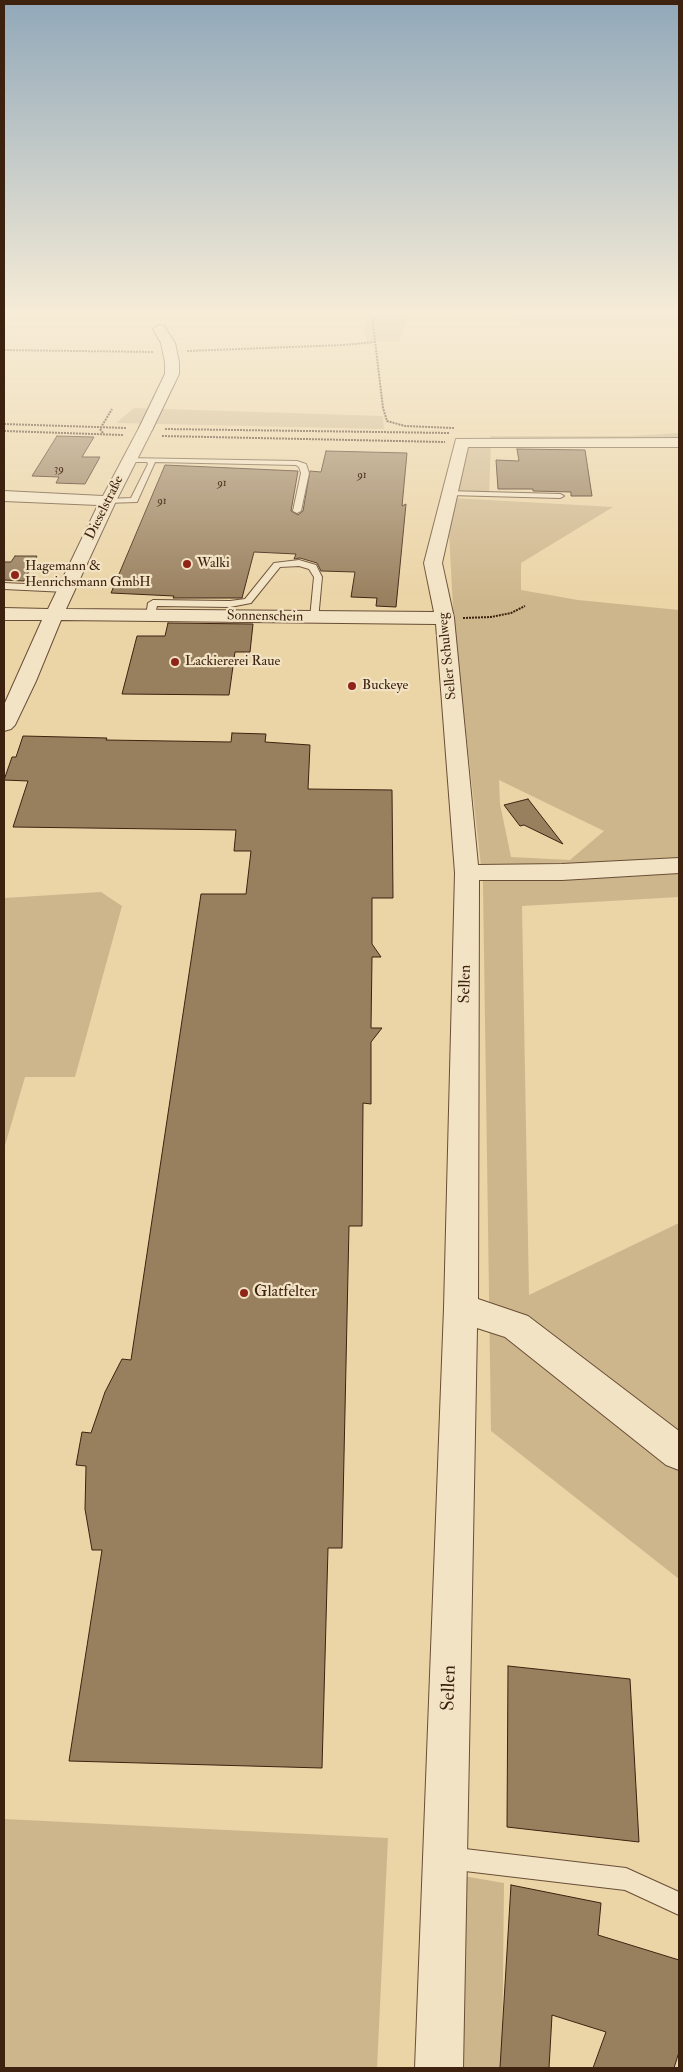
<!DOCTYPE html>
<meta charset="utf-8">
<style>
body{margin:0}
#map{position:relative;width:683px;height:2072px;overflow:hidden;background:#ebd4a6;font-family:"IM FELL Double Pica",serif}
canvas{display:block}
.frame{position:absolute;inset:0;border:5px solid #3e2210;pointer-events:none}
</style>
<div id="map">
<canvas width="683" height="2072"></canvas>
<div class="frame"></div>
</div>
<script>
const g = document.querySelector('canvas').getContext('2d');
g.lineJoin = 'round';
function paint(path, color) {
  g.fillStyle = color;
  g.fill(path, 'evenodd');
}
function poly(rows) {
  const path = new Path2D();
  for (const r of rows) {
    path.moveTo(r[0], r[1]);
    for (let i = 2; i < r.length; i += 2) path.lineTo(r[i], r[i + 1]);
  }
  return path;
}
function strokePath(path, color, width, dash) {
  g.strokeStyle = color;
  g.lineWidth = width;
  g.lineCap = dash ? 'butt' : 'round';
  g.setLineDash(dash || []);
  g.stroke(path);
}
function drawText(font, color, halo, rows, align = 'center') {
  g.font = font + ' "IM FELL Double Pica",serif';
  g.lineWidth = 4.5;
  g.setLineDash([]);
  g.textBaseline = 'middle';
  g.strokeStyle = halo;
  g.fillStyle = color;
  for (const [text, x, y, turn = 0] of rows) {
    g.save();
    g.translate(x, y);
    g.rotate((+turn || 0) * Math.PI / 180);
    g.textAlign = isNaN(turn) ? turn : align;
    if (halo) g.strokeText(text, 0, 0);
    g.fillText(text, 0, 0);
    g.restore();
  }
}
const green = poly([
 [357,311,403,311,407,321,399,342,367,341,363,329,370,319],
 [508,311,679,311,679,327,521,324],
 [134,408,383,416,384,429,116,423],
 [679,433,679,440,491,439,490,436,631,436],
 [467,444,491,444,489,492,455,490],
 [454,498,613,507,521,563,521,590,578,600,679,610,679,897,522,906,529,1295,679,1223,679,1579,491,1431,483,884,454,626,449,533],
 [499,780,604,831,570,860,511,857,500,804],
 [101,892,122,906,75,1077,25,1077,4,1149,4,898],
 [4,1819,388,1838,377,2068,4,2068],
 [463,1876,504,1883,502,2068,459,2068]
]);
const building = poly([
 [57,436,94,437,82,457,100,457,85,484,56,483,59,477,32,476,57,436],
 [517,449,585,450,592,496,571,496,571,492,533,491,533,489,498,489,496,460,519,461,517,449],
 [326,451,407,453,402,506,406,504,396,607,376,606,377,598,351,597,355,572,321,571,317,563,300,558,294,559,296,554,254,552,242,598,173,598,174,596,111,593,165,465,298,471,291,511,298,515,303,511,310,471,321,472,326,451],
 [15,556,37,556,24,581,4,580,4,562,11,562,15,556],
 [168,623,253,624,250,652,235,652,229,695,122,694,137,636,165,636,168,623],
 [232,733,266,734,265,742,310,745,308,789,392,790,393,898,372,898,372,944,381,957,372,957,371,1028,382,1028,371,1042,371,1104,363,1103,362,1226,349,1226,342,1548,328,1548,322,1768,69,1761,102,1550,92,1550,85,1509,86,1466,76,1465,82,1432,91,1433,105,1392,122,1359,131,1360,201,894,246,894,251,851,234,851,236,830,13,827,28,781,4,780,12,757,16,757,23,736,107,738,106,740,231,742,232,733],
 [528,799,563,844,524,825,520,826,504,805,528,799],
 [508,1666,630,1679,639,1842,507,1827,508,1666],
 [511,1885,601,1903,598,1935,679,1960,679,2052,674,2068,593,2068,606,2032,552,2015,549,2068,500,2068,511,1885]
]);
const path = poly([
 [413,311,382,313,375,318,373,324,383,408,387,421,405,426,454,428],
 [4,350,153,352],
 [187,351,344,345,374,342],
 [4,424,126,428],
 [165,429,449,433],
 [4,431,123,435],
 [103,433,100,429,112,409],
 [162,436,445,442],
 [463,618,491,617,511,613,525,606]
]);
const lane = poly([
 [126,458,297,461,306,464,309,473,301,511,297,513,293,511,301,473,299,467,296,465,155,462,137,502,105,503,104,501,108,499,131,498,148,464,147,462,126,462,126,458],
 [446,491,560,494,564,496,560,498,449,495,445,493,446,491],
 [299,560,316,565,322,577,318,620,315,621,310,618,314,577,309,569,299,566,280,567,251,603,230,607,157,606,154,618,148,618,146,616,148,603,153,600,230,601,245,599,274,563,299,560],
 [4,583,66,586,71,589,66,592,4,589,4,583],
 [448,1847,626,1868,679,1892,679,1915,625,1890,448,1869,440,1866,437,1858,440,1850,448,1847]
]);
const street = poly([
 [146,424,151,425,153,428,116,501,66,609,434,612,424,563,456,439,679,438,679,447,468,447,442,563,454,618,478,865,562,864,679,858,679,873,562,880,479,880,478,1299,528,1316,679,1431,679,1470,666,1465,505,1337,477,1328,463,2068,415,2068,444,1308,455,873,436,624,61,620,36,681,15,725,11,729,4,731,4,705,42,620,4,620,4,608,48,609,98,505,4,501,4,491,103,496,139,428,141,425,146,424]
]);
const secondary = poly([
 [159,325,164,326,175,343,179,362,179,374,153,428,151,431,146,432,141,431,139,428,165,374,165,362,161,343,153,329,159,325]
]);
const markers = [
 [187,564,5,"#8f2418"],
 [15,575,5,"#8f2418"],
 [175,662,5,"#8f2418"],
 [352,686,5,"#8f2418"],
 [244,1293,5,"#8f2418"]
];
const farNumbernames = [
 ["39",59,470],
 ["91",362,476],
 ["91",222,484],
 ["91",162,502]
];
const farStreetnames = [
 ["Dieselstraße",105,508,-64],
 ["Sonnenschein",265,617,1],
 ["Seller Schulweg",448,656,-96]
];
const farPoinames = [
 ["Walki",197,564],
 ["Hagemann &",25,567],
 ["Henrichsmann GmbH",25,583],
 ["Lackiererei Raue",185,662],
 ["Buckeye",362,686]
];
const streetNames = [
 ["Sellen",466,984,-89]
];
const poiNames = [
 ["Glatfelter",254,1293]
];
const nearStreetnames = [
 ["Sellen",450,1688,-88]
];
paint(green, '#ceb68c');
paint(building, '#987f5e');
strokePath(building, '#3e2210', 1);
strokePath(lane, '#694e36', 2);
strokePath(street, '#694e36', 2);
strokePath(secondary, '#3e2210', 2);
strokePath(path, '#3e2210', 2, [2, 1]);
paint(lane, '#f2e3c5');
paint(street, '#f2e3c5');
paint(secondary, '#f2e3c5');
const sky = g.createLinearGradient(0, 0, 0, 601);
sky.addColorStop(0, '#91a8b9');
sky.addColorStop(0.52, '#f6ecd7');
sky.addColorStop(1, '#f6ecd700');
g.fillStyle = sky;
g.fillRect(0, 0, 683, 601);
for (const [x, y, r, color] of markers) {
  const dot = new Path2D();
  dot.arc(x, y, r, 0, 2 * Math.PI);
  g.fillStyle = color;
  g.fill(dot);
  strokePath(dot, '#f2e3c5', 2);
}
drawText('11px', '#543924', null, farNumbernames);
drawText('14px', '#3e2210', '#f2e3c5', farStreetnames);
drawText('14px', '#3e2210', '#f2e3c5', farPoinames, 'left');
drawText('16px', '#3e2210', '#f2e3c5', streetNames);
drawText('16px', '#3e2210', '#f2e3c5', poiNames, 'left');
drawText('19px', '#3e2210', '#f2e3c5', nearStreetnames);
</script>
